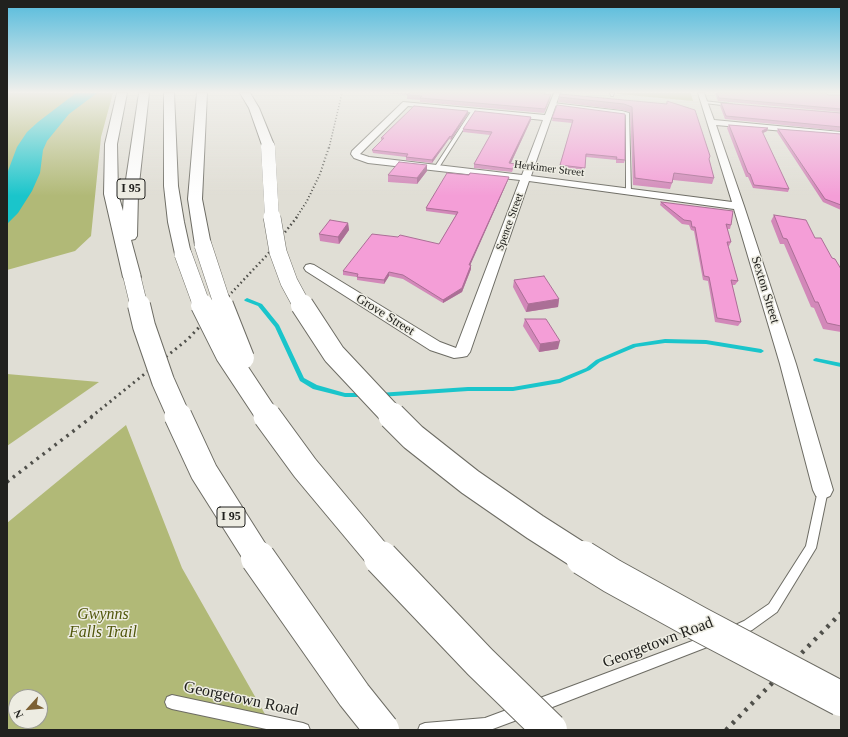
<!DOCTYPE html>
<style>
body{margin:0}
#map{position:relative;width:848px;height:737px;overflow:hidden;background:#e0ded5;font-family:"Times New Roman",serif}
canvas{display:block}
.frame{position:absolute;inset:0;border:8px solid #21211e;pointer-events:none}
.north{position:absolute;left:8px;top:689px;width:40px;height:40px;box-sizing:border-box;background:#edece2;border:1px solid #9b9b94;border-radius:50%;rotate:243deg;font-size:11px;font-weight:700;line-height:16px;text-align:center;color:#21211e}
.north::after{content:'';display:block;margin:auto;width:14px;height:18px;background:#7d6134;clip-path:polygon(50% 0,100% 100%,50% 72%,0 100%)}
</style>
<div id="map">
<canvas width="848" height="737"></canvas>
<div class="frame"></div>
<div class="north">N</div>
</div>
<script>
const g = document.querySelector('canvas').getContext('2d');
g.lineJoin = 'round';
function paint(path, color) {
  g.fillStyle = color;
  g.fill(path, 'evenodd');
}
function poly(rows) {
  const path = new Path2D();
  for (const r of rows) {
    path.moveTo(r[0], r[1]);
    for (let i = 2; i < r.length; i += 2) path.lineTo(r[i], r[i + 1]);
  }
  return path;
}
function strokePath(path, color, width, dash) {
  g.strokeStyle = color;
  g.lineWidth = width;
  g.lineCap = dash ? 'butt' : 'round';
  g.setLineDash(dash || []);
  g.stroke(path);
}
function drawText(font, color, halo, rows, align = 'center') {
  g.font = font + ' "Times New Roman",serif';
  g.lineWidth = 3;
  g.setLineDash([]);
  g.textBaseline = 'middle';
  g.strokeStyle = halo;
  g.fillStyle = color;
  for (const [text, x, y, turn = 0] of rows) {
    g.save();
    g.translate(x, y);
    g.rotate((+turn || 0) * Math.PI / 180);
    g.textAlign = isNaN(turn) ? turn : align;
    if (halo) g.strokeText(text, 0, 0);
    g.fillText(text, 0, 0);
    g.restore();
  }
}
const green = poly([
 [7,93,113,93,101,137,91,236,75,251,7,270],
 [616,93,691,93,693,101,617,94],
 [7,374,99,382,7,446],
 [126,425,182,568,274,730,7,730,7,523],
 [16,697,40,697,40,721,16,721]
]);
const water = poly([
 [76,93,97,93,69,114,47,141,43,150,40,173,32,191,18,213,7,224,8,171,17,147,27,132,38,122]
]);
const stream = poly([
 [247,298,262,304,279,325,304,378,317,385,345,393,368,393,369,395,368,397,345,397,313,389,300,381,275,327,258,306,245,301,244,300,247,298],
 [665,339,706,340,761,349,764,351,761,353,706,344,665,343,636,347,600,362,590,370,560,383,513,391,468,391,379,397,377,397,376,395,377,393,379,393,468,387,513,387,559,379,586,368,596,360,633,344,665,339],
 [816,358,841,363,841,367,814,361,813,360,814,359,816,358]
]);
const service = poly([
 [610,93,614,93,613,96,611,96,610,93],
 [703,101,731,104,733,105,731,106,704,103,703,101],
 [553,103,622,111,629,113,631,193,626,192,626,115,552,105,553,103],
 [472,110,475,111,438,169,434,169,434,168,472,110],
 [823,486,827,487,828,490,816,548,777,612,752,630,733,638,729,636,727,632,729,628,744,621,769,604,806,546,818,490,819,487,823,486],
 [711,634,715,636,717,640,715,644,537,713,532,711,530,706,532,701,711,634],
 [172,695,303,723,308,725,310,730,271,730,172,709,167,707,165,702,167,697,172,695],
 [520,705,525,707,527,712,525,717,490,730,418,730,420,725,425,723,485,718,520,705]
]);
const minor = poly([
 [554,93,560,93,531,176,732,202,698,93,704,93,714,120,841,132,841,136,716,125,744,206,796,364,833,490,830,496,823,499,816,496,813,490,780,364,734,209,529,181,470,352,467,356,462,357,454,358,430,350,306,271,304,268,306,265,310,264,314,265,440,342,456,348,520,180,368,163,354,158,351,154,352,151,403,102,545,115,554,93],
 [408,106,543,120,522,175,369,157,360,154,408,106]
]);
const secondary = poly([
 [822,93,841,93,841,97,827,96,822,93]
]);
const motorway = poly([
 [117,93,127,93,117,144,118,194,123,211,124,193,139,93,149,93,138,193,137,236,135,239,131,240,141,277,138,281,132,282,126,281,123,277,104,194,105,144,117,93],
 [164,93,174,93,178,186,184,222,191,254,189,258,183,259,177,258,175,254,168,222,164,186,164,93],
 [197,93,207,93,202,199,211,245,209,248,203,250,197,248,195,245,188,199,197,93],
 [240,93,250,93,259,108,274,145,272,148,264,148,262,145,249,108,240,93]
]);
const railFar5 = poly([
 [329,148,342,93]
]);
const railFar4 = poly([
 [296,218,307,201,320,174,329,147]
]);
const railFar3 = poly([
 [219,306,268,254,297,217]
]);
const railFar2 = poly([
 [91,417,188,339,220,305]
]);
const railFar1 = poly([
 [7,482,93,416]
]);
const rail = poly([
 [726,730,841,613]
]);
const motorwayBridgeFar5 = poly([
 [268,145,268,148]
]);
const motorwayBridgeFar4 = poly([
 [268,147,272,218]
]);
const motorwayBridgeFar3 = poly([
 [272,217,278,252,289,282,302,306],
 [203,245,223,306],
 [183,254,202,306],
 [132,277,139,306]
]);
const motorwayBridgeFar2 = poly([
 [139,305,144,326,163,381,179,417],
 [202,305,227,355,268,417],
 [222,305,243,358],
 [302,305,334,354,393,417]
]);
const motorwayBridgeFar1 = poly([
 [178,416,204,472,259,559],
 [267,416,305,468,381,559],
 [392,416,413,437,470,482,535,527,585,559]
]);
const motorwayBridge = poly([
 [258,558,354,695,382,730],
 [381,558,480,662,550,730],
 [583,558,612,576,699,624,841,699]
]);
const wall = poly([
 [383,93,546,93,545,94,551,94,550,99,544,113,420,102,420,100,407,99,407,95],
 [715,93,826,93,828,95,841,95,841,112,718,101],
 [559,97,666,104,667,101,709,159,714,178,712,184,673,180,670,189,633,185,630,112,622,110,558,102],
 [721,103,841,113,841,131,725,119,720,106],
 [557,105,625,160,624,163,616,163,616,160,586,157,584,171,559,169,572,123,552,121],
 [468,111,468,114,451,140,449,139,432,163,406,160,406,157,373,153,372,150,382,141,381,141,381,138],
 [531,117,531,120,511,163,515,164,514,167,512,172,474,168,474,164,490,135,463,132,463,129],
 [729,125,768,128,767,131,763,133,789,189,788,192,753,188,748,177,746,177,727,128],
 [778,129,841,134,841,210,823,202,777,132],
 [427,171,417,184,388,182,388,175],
 [508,180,470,265,471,269,462,292,443,303,403,279,389,276,384,284,357,280,357,277,343,275,343,271,439,244,456,215,426,211,426,208],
 [661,202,731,225,730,229,727,229,731,242,729,246,728,246,738,281,735,285,732,285,741,322,738,326,715,322,708,281,703,280,694,231,691,230,689,225,682,224,660,205],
 [774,215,815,238,841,269,841,332,823,329,814,308,811,307,784,244,780,244,771,221],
 [348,223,349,230,339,244,320,241,319,234],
 [514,280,559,299,558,307,526,312,513,287],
 [525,319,558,349,539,352,523,326]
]);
const shadedWall = poly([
 [551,94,550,99,544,113,545,109],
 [468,111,468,114,451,140,451,137],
 [531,117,531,120,509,167,509,163],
 [768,128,767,131,761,134,762,131],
 [450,136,449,139,432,163,432,160],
 [427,165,427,171,417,184,417,178],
 [509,177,508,180,469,268,469,265],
 [348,223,349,230,339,244,338,237],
 [471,265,471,269,462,292,443,303,443,300],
 [389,272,389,276,384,284,384,280],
 [559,299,558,307,526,312,528,304],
 [560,341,558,349,539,352,540,344]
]);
const building = poly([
 [409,93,545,93,544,94,551,94,545,109,420,98,422,96,407,95,409,93],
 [717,93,826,93,828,95,841,95,841,109,719,98,717,93],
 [560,94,667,104,667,101,695,110,710,156,709,159,714,178,674,173,672,183,635,178,632,107,624,104,559,97,560,94],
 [721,103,841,113,841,127,726,116,721,103],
 [557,105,625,114,625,160,616,159,617,157,586,154,585,168,560,165,573,120,552,118,557,105],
 [414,106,468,111,451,137,450,136,432,160,406,157,408,154,372,150,384,138,381,138,414,106],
 [475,111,531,117,509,163,515,164,512,169,474,164,492,132,463,129,475,111],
 [729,125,768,128,762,131,789,189,754,185,750,174,748,173,729,125],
 [778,129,841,134,841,205,825,199,778,129],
 [399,162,427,165,417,178,388,175,399,162],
 [447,173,469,175,470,173,509,177,469,265,471,265,462,288,443,300,403,275,389,272,384,280,357,277,358,274,343,271,372,234,398,237,400,235,439,244,458,212,426,208,447,173],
 [661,202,733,211,731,225,726,224,731,242,727,242,738,281,731,280,741,322,717,318,709,277,704,276,695,227,692,227,691,221,684,220,661,202],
 [774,215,806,220,815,238,821,238,832,258,835,259,841,269,841,326,827,323,818,302,815,302,787,239,783,238,774,215],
 [330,220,348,223,338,237,319,234,330,220],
 [544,276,559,299,528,304,514,280,544,276],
 [525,319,546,319,560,341,540,344,525,319]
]);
const farStreetnames = [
 ["Herkimer Street",549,169,7],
 ["Spence Street",510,222,-70]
];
const shields = [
 [131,189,28],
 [231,517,28]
];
const shieldNames = [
 ["I 95",131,189],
 ["I 95",231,517]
];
const streetNames = [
 ["Sexton Street",765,290,73],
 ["Grove Street",385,315,32]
];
const nearParknames = [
 ["Gwynns",103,615],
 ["Falls Trail",103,633]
];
const nearStreetnames = [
 ["Georgetown Road",658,643,-21],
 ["Georgetown Road",241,699,12]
];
paint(green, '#b1b977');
paint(water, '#1ac5cb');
paint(stream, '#1ac5cb');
strokePath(service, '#6d6c64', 2);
strokePath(minor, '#6d6c64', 2);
strokePath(secondary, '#6d6c64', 2);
strokePath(motorway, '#6d6c64', 2);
paint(service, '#fff');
paint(minor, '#fff');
paint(secondary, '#fff');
paint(motorway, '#fff');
strokePath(railFar5, '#50504b', 1.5, [1, 2]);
strokePath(railFar4, '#50504b', 2, [1, 2.5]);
strokePath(railFar3, '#50504b', 2.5, [1.5, 3]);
strokePath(railFar2, '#50504b', 3, [2, 4]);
strokePath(railFar1, '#50504b', 3.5, [2.5, 5]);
strokePath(rail, '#50504b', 4.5, [3, 6]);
strokePath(motorwayBridgeFar5, '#6d6c64', 12, []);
strokePath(motorwayBridgeFar4, '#6d6c64', 14, []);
strokePath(motorwayBridgeFar3, '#6d6c64', 18, []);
strokePath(motorwayBridgeFar2, '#6d6c64', 24, []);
strokePath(motorwayBridgeFar1, '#6d6c64', 29, []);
strokePath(motorwayBridge, '#6d6c64', 36, []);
strokePath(motorwayBridgeFar5, '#fff', 10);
strokePath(motorwayBridgeFar4, '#fff', 14);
strokePath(motorwayBridgeFar3, '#fff', 17);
strokePath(motorwayBridgeFar2, '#fff', 22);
strokePath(motorwayBridgeFar1, '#fff', 27);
strokePath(motorwayBridge, '#fff', 34);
paint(wall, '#d288b9');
paint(shadedWall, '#ab6f96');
paint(building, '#f49ed7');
strokePath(building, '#ab6f96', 1);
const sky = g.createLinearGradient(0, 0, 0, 196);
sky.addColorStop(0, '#55bbdc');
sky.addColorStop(0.47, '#f1f0ec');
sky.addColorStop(1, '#f1f0ec00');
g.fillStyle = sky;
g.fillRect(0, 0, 848, 196);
drawText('11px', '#21211e', '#edece2', farStreetnames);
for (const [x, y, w] of shields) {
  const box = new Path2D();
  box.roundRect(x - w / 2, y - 10, w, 20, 3);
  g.fillStyle = '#edece2';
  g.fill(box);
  strokePath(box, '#21211e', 1);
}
drawText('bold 12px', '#21211e', null, shieldNames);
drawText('13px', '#21211e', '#edece2', streetNames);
drawText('italic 16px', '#51570c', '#edece2', nearParknames);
drawText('16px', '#21211e', '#edece2', nearStreetnames);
</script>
